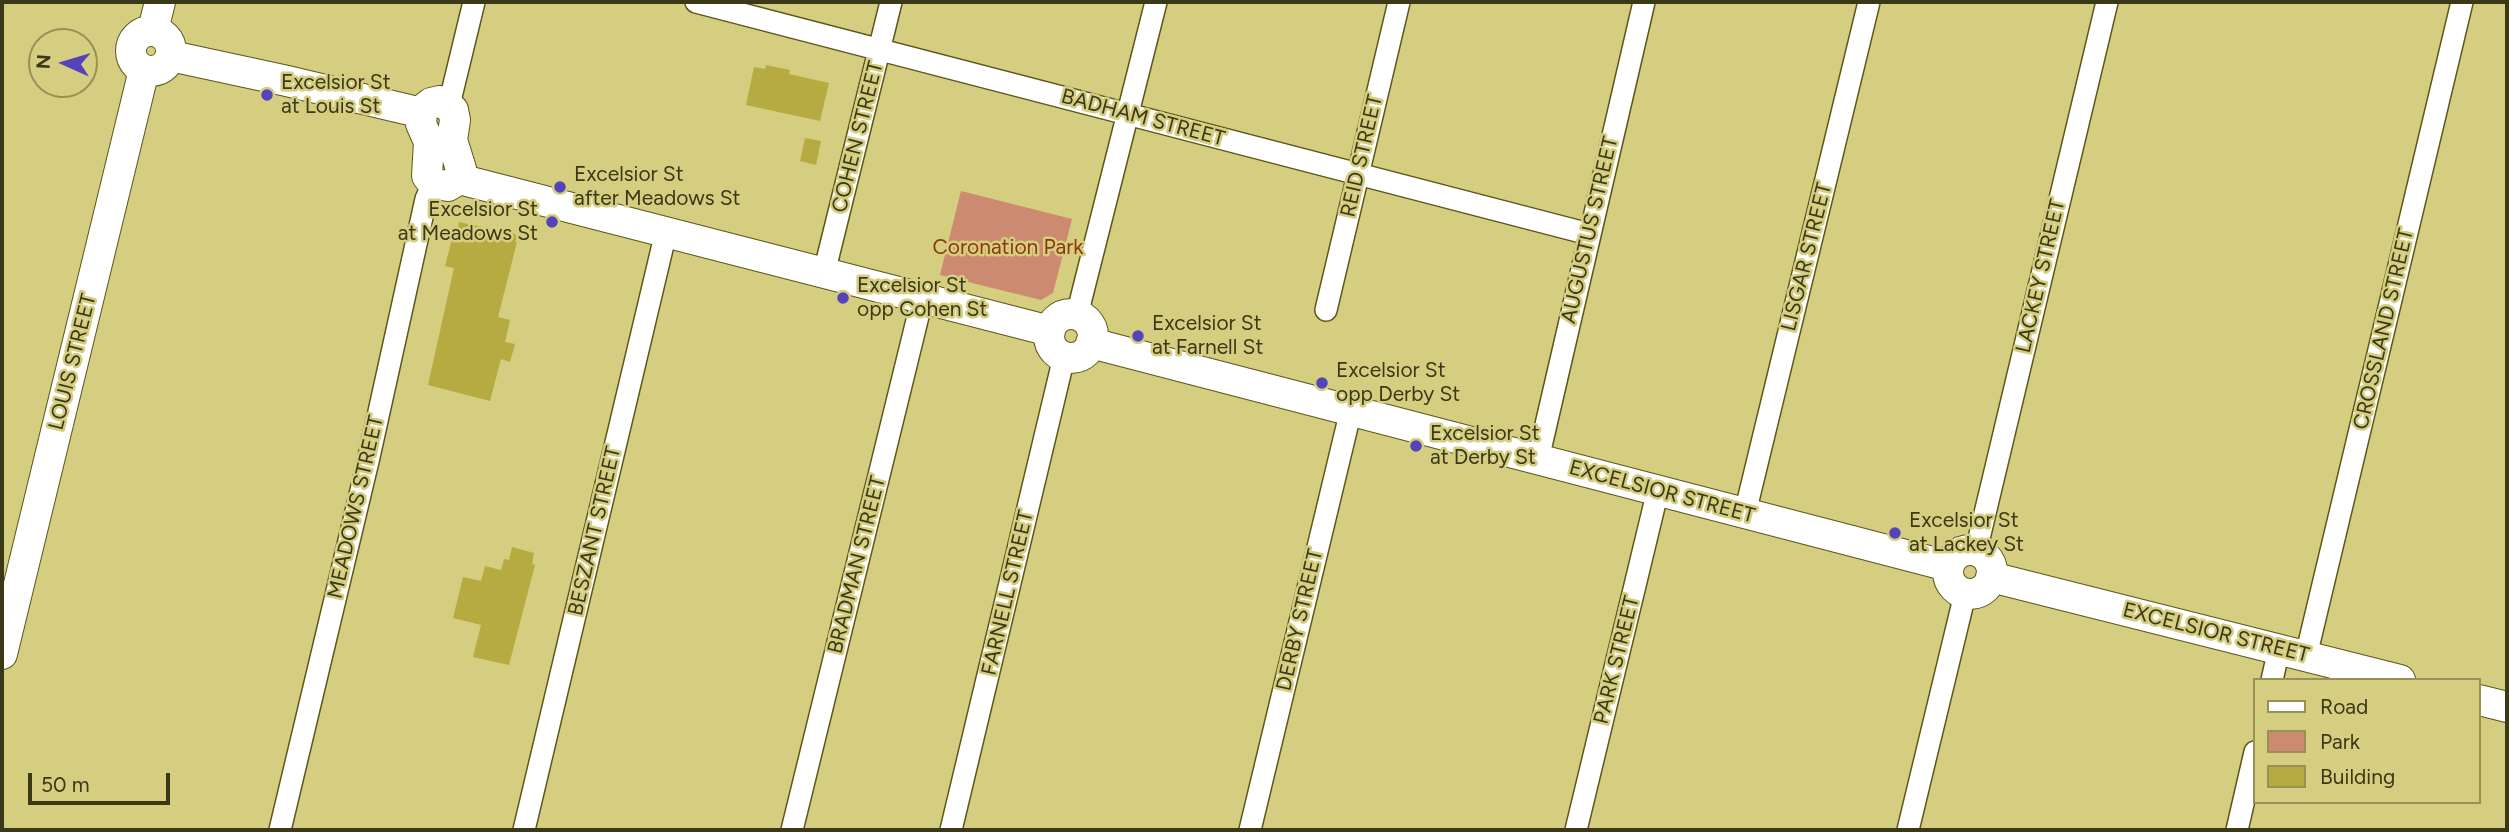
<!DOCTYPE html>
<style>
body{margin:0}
#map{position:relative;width:2509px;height:832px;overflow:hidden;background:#d5cd7f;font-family:Figtree,sans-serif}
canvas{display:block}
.frame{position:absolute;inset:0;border:4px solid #3b3818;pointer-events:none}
.legend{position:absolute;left:2253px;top:678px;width:228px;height:126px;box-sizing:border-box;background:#d5cd7f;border:2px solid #979156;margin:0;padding:9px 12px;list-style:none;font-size:21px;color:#3b3818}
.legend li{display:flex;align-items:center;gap:14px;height:35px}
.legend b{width:35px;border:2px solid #979156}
.north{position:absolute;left:28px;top:28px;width:70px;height:70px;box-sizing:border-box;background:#d5cd7f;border:2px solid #979156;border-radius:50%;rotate:274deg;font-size:19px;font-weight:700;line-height:28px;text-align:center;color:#3b3818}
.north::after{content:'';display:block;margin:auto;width:24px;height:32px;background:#5443bb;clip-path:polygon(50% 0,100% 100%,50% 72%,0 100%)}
.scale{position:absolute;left:28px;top:773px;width:142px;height:32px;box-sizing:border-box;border:4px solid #3b3818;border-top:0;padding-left:9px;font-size:21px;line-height:24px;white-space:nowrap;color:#3b3818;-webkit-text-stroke:5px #d5cd7f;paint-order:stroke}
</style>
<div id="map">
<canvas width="2509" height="832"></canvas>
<div class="frame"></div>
<ul class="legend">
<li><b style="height:9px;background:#fff"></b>Road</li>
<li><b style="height:19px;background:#cc8b70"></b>Park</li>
<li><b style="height:19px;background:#b6ab41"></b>Building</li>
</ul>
<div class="north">N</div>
<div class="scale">50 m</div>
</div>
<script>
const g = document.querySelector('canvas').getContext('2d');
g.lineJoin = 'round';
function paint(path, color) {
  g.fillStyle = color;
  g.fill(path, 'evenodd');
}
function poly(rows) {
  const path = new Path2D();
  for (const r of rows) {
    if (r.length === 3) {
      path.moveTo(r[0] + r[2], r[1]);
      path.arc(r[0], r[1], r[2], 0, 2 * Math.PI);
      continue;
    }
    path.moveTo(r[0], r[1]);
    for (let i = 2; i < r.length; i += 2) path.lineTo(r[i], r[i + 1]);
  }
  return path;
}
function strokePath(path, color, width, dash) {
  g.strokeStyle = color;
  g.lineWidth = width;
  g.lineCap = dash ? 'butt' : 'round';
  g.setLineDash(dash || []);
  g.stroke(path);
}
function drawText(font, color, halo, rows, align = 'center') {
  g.font = font + ' Figtree,sans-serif';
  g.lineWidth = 5;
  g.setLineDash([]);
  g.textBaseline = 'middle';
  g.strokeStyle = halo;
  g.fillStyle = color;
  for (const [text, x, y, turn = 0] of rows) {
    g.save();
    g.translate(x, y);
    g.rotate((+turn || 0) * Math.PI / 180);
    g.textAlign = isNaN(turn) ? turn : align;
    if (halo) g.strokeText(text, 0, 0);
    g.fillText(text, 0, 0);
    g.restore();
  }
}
const green = poly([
 [961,191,1072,219,1053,293,1041,300,940,275]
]);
const building = poly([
 [766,65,790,70,789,74,829,83,820,121,746,105,754,67,765,69],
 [805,138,821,141,816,165,800,161],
 [459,222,515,234,517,237,515,242,517,242,498,317,510,320,505,342,515,344,510,362,501,359,490,401,428,385,454,268,445,266,455,227,458,227],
 [512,547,534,553,532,564,535,565,509,665,473,657,481,625,453,618,463,577,481,581,485,566,501,570,504,559,509,560]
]);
const street = poly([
 [696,2,1589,234],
 [449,105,474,2],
 [824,273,891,2],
 [1326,310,1399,2],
 [1077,315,1156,2],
 [1538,459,1644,2],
 [1745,513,1869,2],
 [1976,551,2107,2],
 [2306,656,2462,2],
 [2272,680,2279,649],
 [280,830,369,457,426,199,433,184],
 [524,830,666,232],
 [792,830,922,300],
 [951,830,1064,357],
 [1250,830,1351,410],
 [1576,830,1658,490],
 [1908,830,1965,594],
 [2237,830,2255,752]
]);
const secondary = poly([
 [153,30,160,2],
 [151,51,20],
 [171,56,287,81,422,113],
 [440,101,453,110,455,120,452,140,461,169,459,179,448,186,433,184,427,176,429,142,421,124,422,113,426,107,431,103,440,101],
 [459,179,1050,331],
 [1071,336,22],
 [1091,343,1948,566],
 [1970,572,22],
 [1991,577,2400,680],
 [2,654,144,70],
 [2479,700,2507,707]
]);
const markers = [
 [267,95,7,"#5443bb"],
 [560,187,7,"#5443bb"],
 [552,222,7,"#5443bb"],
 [843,298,7,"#5443bb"],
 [1138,336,7,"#5443bb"],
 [1322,383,7,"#5443bb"],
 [1416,446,7,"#5443bb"],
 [1895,533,7,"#5443bb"]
];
const poiNames = [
 ["Excelsior St",281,83],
 ["at Louis St",281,107],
 ["Excelsior St",574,175],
 ["after Meadows St",574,199],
 ["Excelsior St",538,210,"right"],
 ["at Meadows St",538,234,"right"],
 ["Excelsior St",857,286],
 ["opp Cohen St",857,310],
 ["Excelsior St",1152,324],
 ["at Farnell St",1152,348],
 ["Excelsior St",1336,371],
 ["opp Derby St",1336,395],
 ["Excelsior St",1430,434],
 ["at Derby St",1430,458],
 ["Excelsior St",1909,521],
 ["at Lackey St",1909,545]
];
const streetNames = [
 ["BADHAM STREET",1143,118,15],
 ["COHEN STREET",858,137,-76],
 ["REID STREET",1362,156,-77],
 ["AUGUSTUS STREET",1590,230,-77],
 ["LISGAR STREET",1807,257,-76],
 ["LACKEY STREET",2041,276,-77],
 ["CROSSLAND STREET",2384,329,-77],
 ["LOUIS STREET",73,362,-76],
 ["EXCELSIOR STREET",1662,492,15],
 ["MEADOWS STREET",356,507,-77],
 ["BESZANT STREET",595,531,-77],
 ["BRADMAN STREET",857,565,-76],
 ["FARNELL STREET",1008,593,-77],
 ["DERBY STREET",1300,620,-77],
 ["EXCELSIOR STREET",2216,633,14],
 ["PARK STREET",1617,660,-76]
];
const parkNames = [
 ["Coronation Park",1008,248]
];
paint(green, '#cc8b70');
paint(building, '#b6ab41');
strokePath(street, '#5c5619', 24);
strokePath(secondary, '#5c5619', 32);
strokePath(street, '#fff', 21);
strokePath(secondary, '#fff', 30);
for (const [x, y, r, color] of markers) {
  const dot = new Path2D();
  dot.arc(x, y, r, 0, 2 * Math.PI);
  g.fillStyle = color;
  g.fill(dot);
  strokePath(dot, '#d5cd7f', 2.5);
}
drawText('21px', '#3b3818', '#d5cd7f', poiNames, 'left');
drawText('21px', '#3b3818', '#d5cd7f', streetNames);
drawText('21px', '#8b380a', '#d5cd7f', parkNames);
</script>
